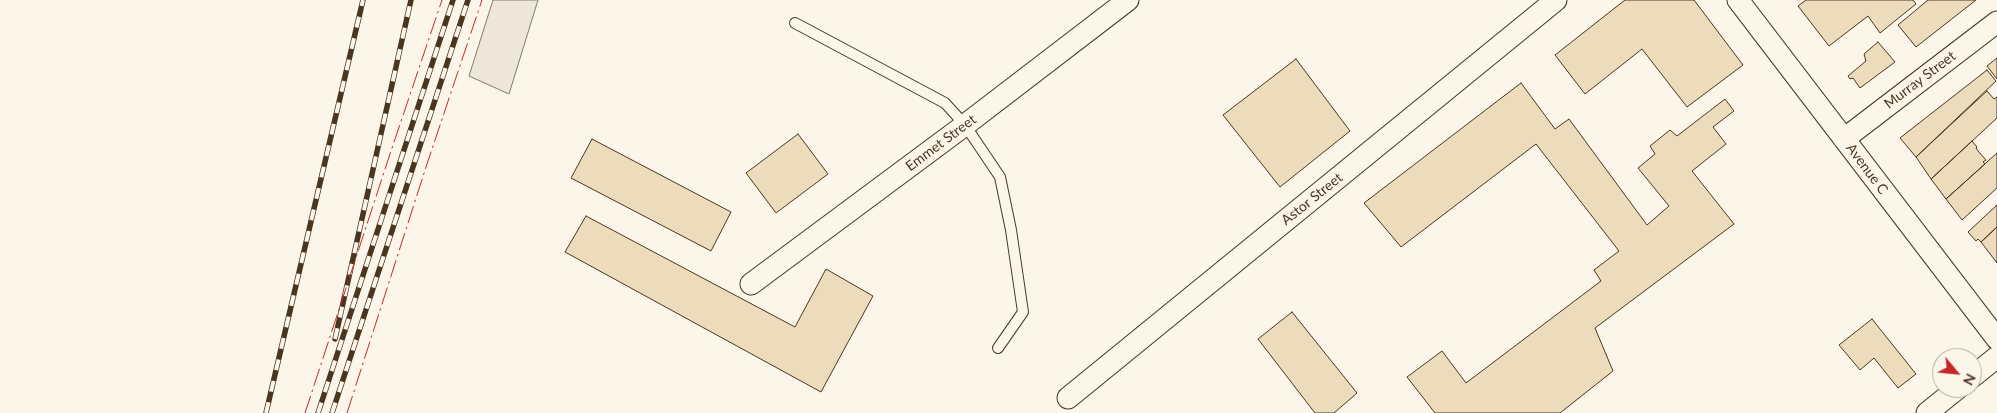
<!DOCTYPE html>
<style>
body{margin:0}
#map{position:relative;width:1997px;height:413px;overflow:hidden;background:#fbf6e9;font-family:Lato,sans-serif}
canvas{display:block}
.north{position:absolute;left:1932px;top:348px;width:50px;height:50px;box-sizing:border-box;background:#fbf6e9;border:1px solid #b4a999;border-radius:50%;rotate:118deg;font-size:14px;font-weight:700;line-height:20px;text-align:center;color:#4a3520}
.north::after{content:'';display:block;margin:auto;width:18px;height:22px;background:#c62828;clip-path:polygon(50% 0,100% 100%,50% 72%,0 100%)}
</style>
<div id="map">
<canvas width="1997" height="413"></canvas>
<div class="north">N</div>
</div>
<script>
const g = document.querySelector('canvas').getContext('2d');
g.lineJoin = 'round';
function paint(path, color) {
  g.fillStyle = color;
  g.fill(path, 'evenodd');
}
function poly(rows) {
  const path = new Path2D();
  for (const r of rows) {
    path.moveTo(r[0], r[1]);
    for (let i = 2; i < r.length; i += 2) path.lineTo(r[i], r[i + 1]);
  }
  return path;
}
function strokePath(path, color, width, dash) {
  g.strokeStyle = color;
  g.lineWidth = width;
  g.lineCap = dash ? 'butt' : 'round';
  g.setLineDash(dash || []);
  g.stroke(path);
}
function drawText(font, color, halo, rows, align = 'center') {
  g.font = font + ' Lato,sans-serif';
  g.lineWidth = 4;
  g.setLineDash([]);
  g.textBaseline = 'middle';
  g.strokeStyle = halo;
  g.fillStyle = color;
  for (const [text, x, y, turn = 0] of rows) {
    g.save();
    g.translate(x, y);
    g.rotate((+turn || 0) * Math.PI / 180);
    g.textAlign = isNaN(turn) ? turn : align;
    if (halo) g.strokeText(text, 0, 0);
    g.fillText(text, 0, 0);
    g.restore();
  }
}
const green = poly([
 [493,0,538,0,509,94,469,76,493,0]
]);
const building = poly([
 [1625,0,1694,0,1743,65,1687,107,1642,49,1585,94,1555,55,1625,0],
 [1806,0,1913,0,1916,4,1880,33,1868,16,1829,46,1798,6,1806,0],
 [1928,0,1976,0,1916,47,1898,25,1928,0],
 [1878,42,1895,62,1860,88,1853,78,1850,79,1848,76,1866,61,1864,54,1878,42],
 [1997,58,1997,79,1987,66,1997,58],
 [1296,59,1350,131,1280,187,1223,115,1296,59],
 [1987,70,1996,81,1916,157,1900,138,1987,70],
 [1521,83,1555,129,1569,119,1647,225,1669,206,1638,168,1655,154,1650,146,1670,130,1677,136,1725,99,1734,111,1713,127,1726,144,1692,171,1734,224,1595,328,1613,371,1560,413,1435,413,1407,377,1442,351,1466,383,1601,281,1594,270,1619,251,1536,144,1401,247,1364,203,1521,83],
 [1987,91,1994,99,1997,97,1997,118,1931,179,1916,157,1987,91],
 [798,134,828,174,776,213,746,173,798,134],
 [592,139,731,212,711,251,571,178,592,139],
 [1972,141,1977,147,1976,148,1978,151,1986,160,1983,162,1985,164,1946,199,1931,179,1972,141],
 [1997,153,1997,188,1962,220,1946,199,1997,153],
 [1997,205,1997,227,1981,242,1978,239,1976,241,1968,232,1997,205],
 [586,216,795,327,826,269,873,296,821,392,565,252,586,216],
 [1997,227,1997,263,1981,242,1997,227],
 [1292,312,1357,393,1334,413,1315,413,1258,339,1292,312],
 [1872,319,1916,374,1898,388,1874,358,1860,370,1839,345,1872,319]
]);
const lane = poly([
 [795,23,945,103,965,125,1000,177,1011,230,1023,312,998,348]
]);
const street = poly([
 [1738,0,1997,339],
 [1844,139,1997,22],
 [751,284,965,125,1128,0],
 [1972,377,1997,357],
 [1068,398,1556,0],
 [1927,413,1958,388]
]);
const rail = poly([
 [335,339,411,0],
 [266,413,363,0],
 [318,413,453,0],
 [332,413,468,0]
]);
const power = poly([
 [305,413,391,151,442,0],
 [347,413,427,164,482,0]
]);
const streetNames = [
 ["Murray Street",1920,80,-37],
 ["Emmet Street",941,143,-37],
 ["Avenue C",1867,169,53],
 ["Astor Street",1312,199,-39]
];
paint(green, '#ede6d9');
strokePath(green, '#887966', 1);
paint(building, '#ecdcbc');
strokePath(building, '#4a3520', 1);
strokePath(lane, '#4a3520', 12);
strokePath(street, '#4a3520', 23);
strokePath(lane, '#fbf6e9', 10);
strokePath(street, '#fbf6e9', 21);
strokePath(rail, '#4a3520', 5.5);
strokePath(rail, '#fbf6e9', 4, [11]);
strokePath(power, '#c62828', 1, [18, 4, 2.5, 4]);
drawText('14px', '#4a3520', '#fbf6e9', streetNames);
</script>
